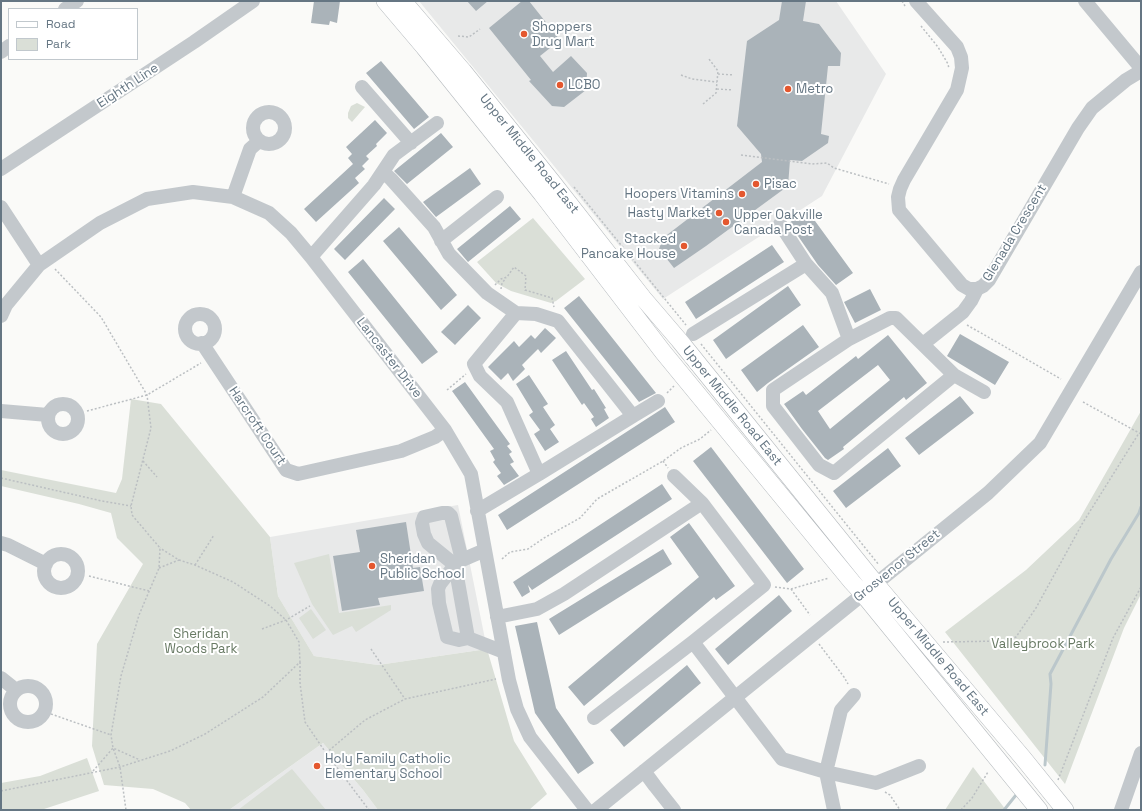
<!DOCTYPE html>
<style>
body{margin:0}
#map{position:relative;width:1142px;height:811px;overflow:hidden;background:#fafaf8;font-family:"Space Grotesk",sans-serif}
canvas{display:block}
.frame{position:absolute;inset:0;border:2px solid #657683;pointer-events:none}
.legend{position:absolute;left:8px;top:8px;width:130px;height:52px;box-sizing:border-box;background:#fff;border:1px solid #c1c8cd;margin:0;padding:5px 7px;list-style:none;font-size:12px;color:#657683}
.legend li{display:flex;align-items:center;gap:8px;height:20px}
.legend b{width:20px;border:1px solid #c1c8cd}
</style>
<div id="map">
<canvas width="1142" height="811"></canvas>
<div class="frame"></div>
<ul class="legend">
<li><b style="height:5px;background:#fff"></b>Road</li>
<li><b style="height:11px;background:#dadfd7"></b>Park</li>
</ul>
</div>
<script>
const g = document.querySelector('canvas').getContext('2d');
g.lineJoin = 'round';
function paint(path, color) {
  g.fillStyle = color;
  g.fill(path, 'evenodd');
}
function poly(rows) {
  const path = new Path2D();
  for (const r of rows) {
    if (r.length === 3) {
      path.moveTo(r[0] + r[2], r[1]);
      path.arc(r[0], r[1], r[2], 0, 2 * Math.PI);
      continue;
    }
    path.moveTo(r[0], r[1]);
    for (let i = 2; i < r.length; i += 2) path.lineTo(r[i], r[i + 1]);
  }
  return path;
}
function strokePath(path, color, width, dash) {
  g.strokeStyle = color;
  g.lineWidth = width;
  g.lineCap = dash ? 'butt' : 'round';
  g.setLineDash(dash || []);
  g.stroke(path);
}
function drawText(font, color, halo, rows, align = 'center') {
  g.font = font + ' "Space Grotesk",sans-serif';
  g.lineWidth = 4;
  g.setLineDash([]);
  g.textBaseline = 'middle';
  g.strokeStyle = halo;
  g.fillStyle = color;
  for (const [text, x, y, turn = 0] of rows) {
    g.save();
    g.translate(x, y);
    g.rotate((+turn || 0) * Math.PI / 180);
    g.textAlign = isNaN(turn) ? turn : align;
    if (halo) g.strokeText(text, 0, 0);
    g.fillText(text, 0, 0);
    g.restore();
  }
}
const built = poly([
 [419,1,836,1,886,74,822,196,663,299],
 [458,505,487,649,378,665,314,656,278,596,270,537],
 [323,743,363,790,378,810,229,810]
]);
const green = poly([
 [357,103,365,107,352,122,348,118,348,113,351,106],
 [533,218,585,279,556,301,551,303,511,291,496,283,477,262],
 [131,399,161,404,270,537,278,596,314,656,378,665,487,649,514,741,547,794,529,810,378,810,363,790,323,743,229,810,191,810,185,803,153,789,104,785,92,746,97,644,143,564,117,538,111,513,79,504,1,486,1,470,116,493,122,479],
 [1141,411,1141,594,1124,628,1065,784,945,632,1026,570,1079,520],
 [329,554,339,613,391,605,391,610,356,632,352,626,333,635,312,604,294,563],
 [311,609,326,630,313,639,299,618],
 [87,758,99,791,41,810,1,810,1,783,40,776],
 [973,767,1006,810,945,810],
 [292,769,326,810,238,810]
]);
const stream = poly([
 [1045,765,1051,684,1050,674,1111,559,1139,513,1141,507],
 [1004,810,1016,795]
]);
const building = poly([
 [314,1,340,1,337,23,330,21,329,25,311,23],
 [467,1,488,1,476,11],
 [522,1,529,1,560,40,540,56,553,72,571,56,587,73,586,90,564,107,552,106,529,81,531,80,489,28],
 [782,1,806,1,803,21,819,24,841,53,840,66,828,66,821,134,829,136,828,143,802,161,790,160,788,186,706,246,674,268,659,249,663,238,762,162,761,154,737,126,747,41,779,20],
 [381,61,429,117,414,129,366,73],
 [375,120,387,133,376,144,377,146,366,156,369,159,362,166,365,169,355,178,359,183,316,222,304,209,353,164,348,158,352,154,346,147],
 [441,133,453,147,407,184,394,171],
 [470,168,481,184,436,217,423,202],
 [384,198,395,209,345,260,334,249],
 [510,206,521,219,468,262,457,249],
 [807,210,853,273,836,285,818,265,789,223],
 [399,227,457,295,441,310,383,241],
 [772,245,784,262,696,319,685,302],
 [363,259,438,352,422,364,348,272],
 [788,286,801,305,726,359,713,340],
 [870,289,881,310,855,323,844,302],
 [579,296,656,393,639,402,564,308],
 [468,305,481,318,455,345,441,332],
 [803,325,819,347,768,383,757,392,741,370],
 [545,328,556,338,541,353,538,349,522,365,525,369,513,381,508,373,501,380,488,367,514,341,519,347,531,335,535,339],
 [960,334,1009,362,995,385,947,356],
 [888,335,927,383,906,400,904,397,843,447,844,449,828,460,825,458,802,429,784,404,803,391,806,395,856,356,858,359],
 [878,365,890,380,830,429,818,411],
 [566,351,592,390,594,389,606,408,604,409,609,418,596,427,591,419,594,417,584,403,582,405,552,360],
 [529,375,548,404,543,407,555,425,550,429,559,442,545,451,534,434,540,430,529,415,533,412,516,384],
 [465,382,510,444,507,446,512,452,509,454,514,462,510,464,519,476,504,485,497,476,501,473,493,462,495,460,490,451,494,449,452,391],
 [960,396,974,413,919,455,905,438],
 [665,407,675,422,507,530,498,515],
 [711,447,804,569,787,583,693,461],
 [888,448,901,466,846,508,833,491],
 [662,484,672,499,532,590,528,585,530,592,522,597,513,582],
 [406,522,413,568,420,567,424,591,378,598,380,605,342,611,333,556,360,552,356,530],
 [689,523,735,586,716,600,714,597,584,706,568,687,699,577,670,537],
 [663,549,672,564,559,635,549,619],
 [779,595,792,611,728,665,715,649],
 [537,622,556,708,594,763,578,774,535,713,515,626],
 [687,665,701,683,624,747,610,730]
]);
const path = poly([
 [902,1,905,6],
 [921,26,938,47,948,64,949,69],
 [458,36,469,37,480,29],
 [718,74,734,75],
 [681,75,692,79,717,82],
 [717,89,733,90],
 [703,104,716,93,718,71,709,59],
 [741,155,812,164,827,163,834,168,889,184],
 [574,187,686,325],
 [55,269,101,317,147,395,151,428,131,506,132,515,160,548,159,568,139,615,121,676,111,735,113,748,120,767,126,810],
 [495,285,501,279,507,277,514,267,526,276,525,290,552,298,554,307],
 [501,289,502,283,506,278],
 [967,325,1061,379],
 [701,344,879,565],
 [447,390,466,374],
 [667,393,674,386],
 [1083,402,1141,434],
 [87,411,147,395,201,363],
 [143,461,157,477],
 [663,461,668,468],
 [1,478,102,501,131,506],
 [502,559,510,552,528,549,544,538,580,518,597,499,663,461,681,448,700,439,711,430],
 [195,565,214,535],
 [159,568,179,560],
 [89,576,149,591],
 [775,587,791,589,829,578],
 [791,589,810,615],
 [262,629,286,620,310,606],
 [943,642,1002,641,1016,637,1036,608,1082,524,1139,433],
 [819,644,844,677,848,684],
 [371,649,405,699],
 [300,662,300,683,305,722,326,753,369,810],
 [51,714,111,735],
 [326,753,365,720,405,699,496,679],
 [93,771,113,748,140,760],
 [1058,780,1113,638,1141,587],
 [1,791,120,767,170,751,205,734,263,697,300,662,299,642,286,620,270,606,233,582,195,565,179,560,160,548],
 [885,792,890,795,900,810],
 [961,810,972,798,988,772]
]);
const minor = poly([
 [916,1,957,47,961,57,962,68,957,90,904,180,900,189,898,197,899,210,962,285,969,289,977,289,983,286,989,280,1078,128,1092,108,1126,80,1141,71],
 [1085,1,1141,68],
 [65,9,77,1],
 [1,52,9,46],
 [362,87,411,143],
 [269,128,16],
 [1,169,194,42,253,1],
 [383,172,391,179,434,227,449,254,487,293,516,313,536,314,558,321,633,416,539,474,507,402,480,376,474,364,516,313],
 [233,197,250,149,259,141],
 [1,207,39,265],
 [780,224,806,264,832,293,849,339],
 [441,241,497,197],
 [311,257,374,185,394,155,437,123],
 [200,329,15],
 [1,316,6,305,39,265,100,223,147,199,193,192,233,197,269,213,291,233,311,257,445,430,471,474,509,680,517,709,530,737,587,810],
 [693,334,806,264],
 [202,343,286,470,298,474,401,451,435,437,445,430],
 [923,344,963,312,971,301,977,289],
 [954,375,834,473,819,465,773,406,773,390,849,339,890,318,896,318,954,375,984,392],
 [63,419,15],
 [1,411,48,415],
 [633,416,658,401],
 [674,476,702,503],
 [477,511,539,474],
 [1,543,8,545,46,564],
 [485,550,462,560,455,565,468,638,504,652],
 [61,571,17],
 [462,560,451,516,448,513,442,513,424,517,422,523,424,534,428,543,455,565,440,584,438,589,439,603,447,637,459,640,468,638],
 [497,617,537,609,564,594,702,503,764,585,693,642,594,718],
 [693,642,782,759,826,772,876,783,919,766],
 [1,678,16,690],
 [28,704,18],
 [644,771,655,786,674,810],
 [596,810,988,493,1040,443,1141,272],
 [834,810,826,772,841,710,854,695],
 [1121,810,1141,753]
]);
const major = poly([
 [385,1,424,47,542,194,663,352,852,582,863,594,1039,810],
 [403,1,463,71,553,183,643,298,679,340,876,584,1023,758,1065,810]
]);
const markers = [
 [524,34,4,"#e4572e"],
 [560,85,4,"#e4572e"],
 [788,89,4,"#e4572e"],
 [756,184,4,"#e4572e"],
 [742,194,4,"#e4572e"],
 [719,213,4,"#e4572e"],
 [726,222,4,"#e4572e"],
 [684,246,4,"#e4572e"],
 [372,566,4,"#e4572e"],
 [317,766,4,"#e4572e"]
];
const poiNames = [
 ["Shoppers",532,27],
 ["Drug Mart",532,42],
 ["LCBO",568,85],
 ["Metro",796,89],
 ["Pisac",764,184],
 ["Hoopers Vitamins",734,194,"right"],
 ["Hasty Market",711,213,"right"],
 ["Upper Oakville",734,215],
 ["Canada Post",734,230],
 ["Stacked",676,239,"right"],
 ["Pancake House",676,254,"right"],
 ["Sheridan",380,559],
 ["Public School",380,574],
 ["Holy Family Catholic",325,759],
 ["Elementary School",325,774]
];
const streetNames = [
 ["Eighth Line",128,86,-33],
 ["Upper Middle Road East",529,154,51],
 ["Glenada Crescent",1015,233,-59],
 ["Lancaster Drive",389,358,52],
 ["Upper Middle Road East",732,406,51],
 ["Harcroft Court",257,426,56],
 ["Grosvenor Street",897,566,-39],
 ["Upper Middle Road East",938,657,50]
];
const parkNames = [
 ["Sheridan",201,634],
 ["Woods Park",201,649],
 ["Valleybrook Park",1043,644]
];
paint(built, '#e8e9e9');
paint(green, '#dadfd7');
strokePath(stream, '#bbc7cb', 3);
paint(building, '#aab3b9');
strokePath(major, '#b5babe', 18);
strokePath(path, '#bbbfc2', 1.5, [2, 2]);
strokePath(minor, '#c3c8cc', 14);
strokePath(major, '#fff', 17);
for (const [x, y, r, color] of markers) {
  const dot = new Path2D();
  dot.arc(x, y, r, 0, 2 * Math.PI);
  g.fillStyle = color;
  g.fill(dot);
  strokePath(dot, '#fff', 1.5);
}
drawText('13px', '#657683', '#fff', poiNames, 'left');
drawText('13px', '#657683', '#fff', streetNames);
drawText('13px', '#687a64', '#fff', parkNames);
</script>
